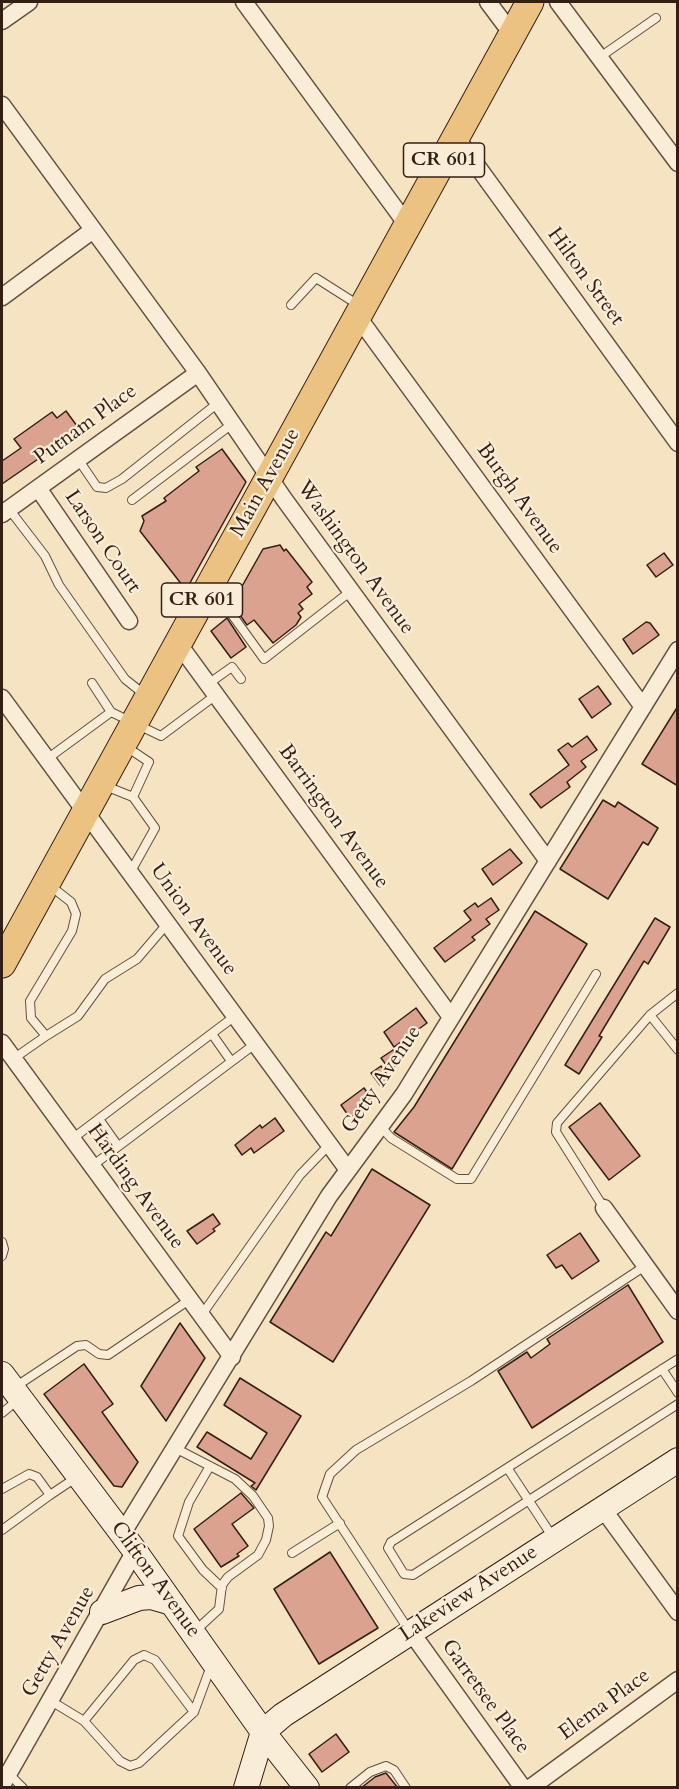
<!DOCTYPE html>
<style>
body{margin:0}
#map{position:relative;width:679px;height:1789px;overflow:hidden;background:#f6e3c2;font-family:Cardo,serif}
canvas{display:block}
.frame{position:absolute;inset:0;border:3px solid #341f15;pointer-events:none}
</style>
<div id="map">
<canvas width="679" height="1789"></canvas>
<div class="frame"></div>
</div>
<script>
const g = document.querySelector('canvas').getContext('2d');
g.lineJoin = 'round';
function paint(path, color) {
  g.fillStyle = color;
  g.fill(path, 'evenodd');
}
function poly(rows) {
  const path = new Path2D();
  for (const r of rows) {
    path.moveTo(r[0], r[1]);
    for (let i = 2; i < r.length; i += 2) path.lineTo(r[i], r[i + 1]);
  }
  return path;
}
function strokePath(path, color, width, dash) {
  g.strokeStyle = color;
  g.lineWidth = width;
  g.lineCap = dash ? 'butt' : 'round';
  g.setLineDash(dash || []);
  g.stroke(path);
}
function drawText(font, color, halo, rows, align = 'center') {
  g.font = font + ' Cardo,serif';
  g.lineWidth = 4.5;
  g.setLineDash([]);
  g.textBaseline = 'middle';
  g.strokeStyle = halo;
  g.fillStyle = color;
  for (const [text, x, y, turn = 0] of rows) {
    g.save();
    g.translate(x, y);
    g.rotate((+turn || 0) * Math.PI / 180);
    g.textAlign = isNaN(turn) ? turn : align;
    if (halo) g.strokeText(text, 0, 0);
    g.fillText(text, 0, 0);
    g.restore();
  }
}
const building = poly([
 [66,411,80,430,2,484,2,461,21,448,14,439,52,412,57,418,66,411],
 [222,449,246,482,186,590,140,531,144,521,142,516,166,501,164,498,199,471,196,467,222,449],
 [280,545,284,551,286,549,312,582,307,587,312,594,299,604,303,609,298,613,301,617,296,625,273,643,254,620,247,625,232,604,263,549,280,545],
 [664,553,673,565,656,577,647,565,664,553],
 [227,618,246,647,231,658,211,631,227,618],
 [646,622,650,623,659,635,633,654,623,639,646,622],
 [598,686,611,704,592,718,579,699,598,686],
 [678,706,678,786,642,764,678,706],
 [587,736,597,750,581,761,586,767,567,782,570,787,541,808,530,794,569,765,558,750,568,743,572,747,587,736],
 [603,800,615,807,618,802,658,828,648,845,643,842,608,899,560,869,603,800],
 [510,849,522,863,493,885,482,869,510,849],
 [491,898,499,910,486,919,490,924,472,937,475,940,445,962,434,948,471,920,464,911,475,903,478,907,491,898],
 [535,911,587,944,452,1169,394,1132,414,1107,535,911],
 [655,918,670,927,648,964,644,961,599,1036,602,1037,579,1074,565,1065,655,918],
 [416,1008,427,1023,394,1047,384,1032,416,1008],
 [393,1050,401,1061,390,1070,381,1058,393,1050],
 [381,1066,390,1079,380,1085,371,1073,381,1066],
 [364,1088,373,1101,350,1118,341,1105,364,1088],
 [600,1103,640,1156,609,1180,569,1127,600,1103],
 [275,1118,284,1131,254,1153,251,1148,242,1155,235,1145,260,1125,262,1128,275,1118],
 [372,1169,430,1205,333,1362,270,1322,326,1232,331,1236,372,1169],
 [213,1214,220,1224,213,1229,215,1231,197,1244,187,1231,213,1214],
 [580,1233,599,1261,572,1279,562,1265,556,1268,547,1255,580,1233],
 [628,1285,663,1342,532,1428,498,1371,527,1352,531,1358,550,1344,547,1339,628,1285],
 [180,1323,205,1358,166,1421,141,1386,180,1323],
 [84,1364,113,1404,102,1412,138,1462,122,1487,114,1486,44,1394,84,1364],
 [240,1378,301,1416,256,1490,251,1486,255,1483,197,1447,207,1432,251,1459,267,1433,224,1405,240,1378],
 [241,1493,254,1508,232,1524,248,1546,237,1554,239,1556,221,1567,194,1529,241,1493],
 [330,1552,378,1628,319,1664,274,1589,330,1552],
 [336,1734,349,1752,322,1772,309,1754,336,1734],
 [386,1773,398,1788,361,1788,375,1777,386,1773]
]);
const lane = poly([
 [600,57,656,18],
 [291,305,316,278,360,306],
 [78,459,97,487,106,488,122,479,218,403],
 [132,500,232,424],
 [9,509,45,556,59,585,125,679,145,695],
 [212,587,264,659,351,591],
 [92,683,111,712],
 [208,684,232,667,241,679],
 [125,746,149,762,133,797,155,828,130,873],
 [47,759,111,712,161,736,216,695],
 [103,785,133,797],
 [678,993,650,1015,678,1050],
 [212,1034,231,1061],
 [46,1036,78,1016,105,979,137,959,167,924],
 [13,1059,46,1036,31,1018,30,1001,72,931,76,914,71,902,48,884],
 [99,1119,118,1146],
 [382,1128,391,1138,457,1179,471,1179,596,974],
 [72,1139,235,1016],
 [92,1166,255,1044],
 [604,1208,556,1132,557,1123,650,1015],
 [2,1242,4,1249,2,1256],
 [201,1316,300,1175,329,1145],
 [678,1359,391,1542,388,1548,404,1574,413,1575,678,1404],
 [662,1369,678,1393],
 [15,1387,77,1346,86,1345,99,1354,108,1355,189,1300],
 [2,1413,19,1399],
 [175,1448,235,1479,253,1496,268,1518,269,1526,266,1540,258,1555,228,1577,222,1585,219,1609,194,1632],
 [210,1466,189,1502,178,1536,203,1570,222,1588],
 [508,1469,554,1539],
 [2,1489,29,1474,37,1477,50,1495,77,1477],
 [2,1530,50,1495],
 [292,1553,340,1523],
 [410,1632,322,1497,330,1474,356,1450,471,1381,645,1266],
 [51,1701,84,1721,120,1761,130,1766,139,1763,194,1712,155,1660,144,1655,134,1660,84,1721],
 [194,1712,211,1666],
 [8,1773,23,1788],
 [350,1788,370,1772,386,1766,394,1770,406,1788]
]);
const street = poly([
 [244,2,408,226],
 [488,2,512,34],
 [558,2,678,163],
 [2,21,29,2],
 [2,105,198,373,284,499,548,861],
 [456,137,678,443],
 [2,297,93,230],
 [358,317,643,707],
 [38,488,129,621],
 [2,514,198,373],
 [178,643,451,1017],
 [2,698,348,1170],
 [2,1043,232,1357],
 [604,1208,678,1311],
 [603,1509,678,1612],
 [122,1534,329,1196,404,1094,678,650],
 [411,1632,523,1788],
 [2,1785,135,1551],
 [530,1788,678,1680]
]);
const secondary = poly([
 [2,1374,135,1551,263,1732,307,1788],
 [102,1612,139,1598,151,1597,172,1603],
 [263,1732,283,1715,678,1460],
 [246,1788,263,1732]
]);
const primary = poly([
 [2,964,530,2]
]);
const shields = [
 [444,160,81],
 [202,600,81]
];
const shieldNames = [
 ["CR 601",444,160],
 ["CR 601",202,600]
];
const streetNames = [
 ["Hilton Street",585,277,54],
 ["Putnam Place",86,425,-36],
 ["Main Avenue",266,483,-61],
 ["Burgh Avenue",519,499,54],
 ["Larson Court",102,542,56],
 ["Washington Avenue",355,558,54],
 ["Barrington Avenue",333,817,54],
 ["Union Avenue",193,920,54],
 ["Getty Avenue",382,1080,-56],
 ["Harding Avenue",135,1187,54],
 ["Clifton Avenue",155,1580,54],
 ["Lakeview Avenue",469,1594,-33],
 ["Getty Avenue",59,1642,-60],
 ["Garretsee Place",485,1697,54],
 ["Elema Place",605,1705,-36]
];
paint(building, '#daa28f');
strokePath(building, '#341f15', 1.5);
strokePath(lane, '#645040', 10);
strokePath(street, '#645040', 19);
strokePath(secondary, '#341f15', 26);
strokePath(primary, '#341f15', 29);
strokePath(lane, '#f9edd7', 8);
strokePath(street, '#f9edd7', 16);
strokePath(secondary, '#f9edd7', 24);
strokePath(primary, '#ebc281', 27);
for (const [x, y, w] of shields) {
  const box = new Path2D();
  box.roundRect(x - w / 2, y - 17, w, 34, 4.5);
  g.fillStyle = '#f9edd7';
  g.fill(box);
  strokePath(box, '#341f15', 1.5);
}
drawText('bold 20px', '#341f15', null, shieldNames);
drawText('21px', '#341f15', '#f9edd7', streetNames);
</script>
